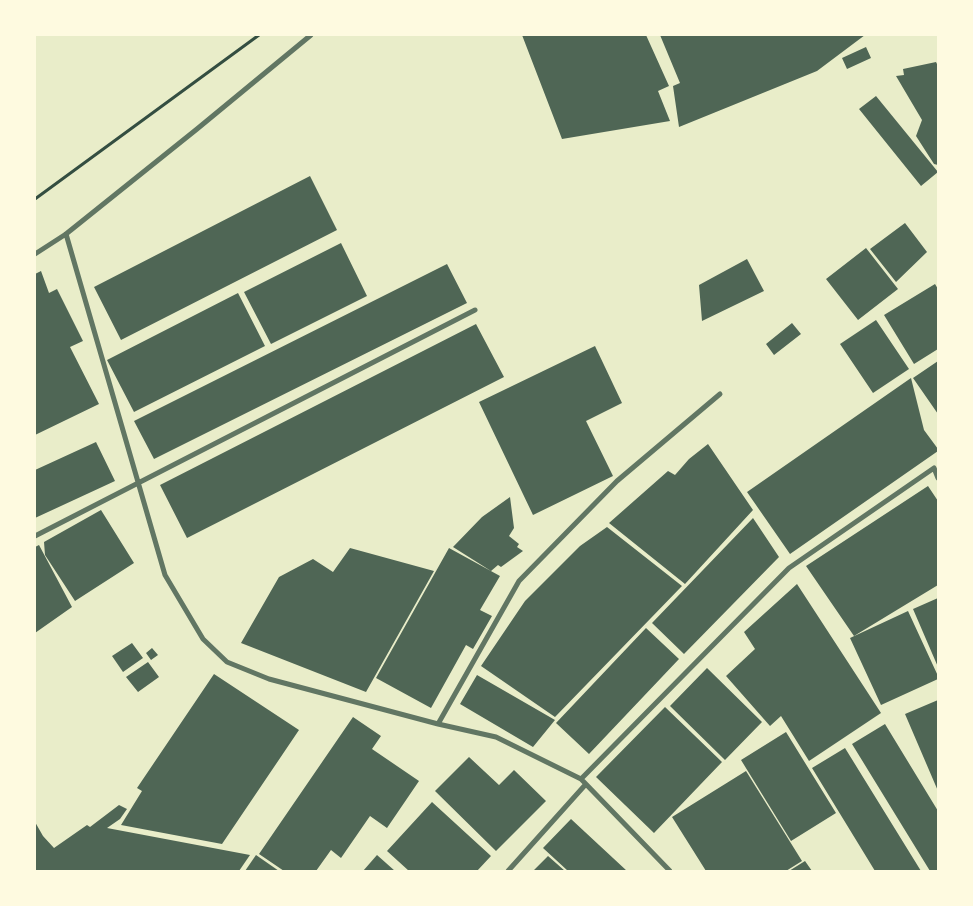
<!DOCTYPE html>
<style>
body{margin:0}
#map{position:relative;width:973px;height:906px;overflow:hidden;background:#e9edc9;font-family:"Open Sans",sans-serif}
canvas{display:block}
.frame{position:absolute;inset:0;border:36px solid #fefae0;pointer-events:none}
</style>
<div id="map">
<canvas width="973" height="906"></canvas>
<div class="frame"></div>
</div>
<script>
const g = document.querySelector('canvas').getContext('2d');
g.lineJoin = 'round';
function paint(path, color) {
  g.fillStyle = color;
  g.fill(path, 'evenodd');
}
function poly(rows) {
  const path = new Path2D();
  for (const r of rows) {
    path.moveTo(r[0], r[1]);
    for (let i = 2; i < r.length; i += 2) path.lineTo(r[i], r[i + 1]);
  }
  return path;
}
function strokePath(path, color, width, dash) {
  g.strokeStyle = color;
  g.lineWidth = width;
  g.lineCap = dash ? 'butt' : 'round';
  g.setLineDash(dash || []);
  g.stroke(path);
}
const building = poly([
 [522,35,646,35,669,86,658,91,670,121,562,139],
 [660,35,865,35,817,71,679,127,673,86,680,83],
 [866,47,871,58,847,69,842,58],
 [936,62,938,66,938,165,934,164,916,136,922,120,896,76,904,75,903,69],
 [876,96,938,172,921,186,859,109],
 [310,176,337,230,121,340,94,287],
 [905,223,927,252,896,282,870,249],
 [341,243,367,296,271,344,244,292],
 [866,248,898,289,858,320,826,279],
 [747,259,764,291,702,321,699,285],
 [447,264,467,303,154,459,134,421],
 [41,271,49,293,57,289,83,341,70,347,99,404,35,435,35,274],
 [935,284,938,289,938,349,914,364,884,315],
 [238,293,265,346,134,412,107,360],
 [876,320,909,369,873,393,840,344],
 [792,323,801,334,774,355,766,344],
 [476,324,504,377,187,538,160,485],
 [595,346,622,403,586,421,613,476,533,515,479,402],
 [938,361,938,414,913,378],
 [911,378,924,430,938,449,938,451,790,554,747,492],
 [96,442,115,481,35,518,35,470],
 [708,444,753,510,685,584,609,523,668,471,675,475,689,459],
 [928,486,938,501,938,585,854,636,806,566],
 [510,497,514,528,509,536,519,544,517,547,523,551,501,567,498,565,491,571,453,547,482,517],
 [101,510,134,563,75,601,45,555,44,542],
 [753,518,779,557,684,654,652,623],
 [607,527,682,586,555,717,481,666,525,601,580,546],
 [39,545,72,607,35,633,35,547],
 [350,548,434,571,366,692,241,643,279,577,313,559,333,572],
 [449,548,500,576,480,610,492,616,473,649,466,645,431,708,376,678],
 [797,584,881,713,809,761,781,716,770,726,726,676,755,649,744,632],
 [938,598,938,667,913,609],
 [908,611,938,676,938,679,881,705,850,638],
 [646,628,679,659,589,754,556,723],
 [132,643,143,658,123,672,112,656],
 [152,648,158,655,151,660,146,653],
 [148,662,159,677,138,692,126,677],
 [707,668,762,722,725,760,670,706],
 [214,674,299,730,222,844,121,825,142,791,137,788],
 [477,675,555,720,533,747,460,704],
 [938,700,938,791,905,714],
 [665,707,722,762,654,833,596,777],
 [353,717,381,736,372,749,419,781,387,828,370,816,341,858,331,850,316,871,284,871,259,854],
 [885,724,938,811,938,870,936,871,930,871,852,744],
 [786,732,836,813,791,841,741,760],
 [845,748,921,871,875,871,812,768],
 [469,757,499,785,514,770,546,801,496,851,435,791],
 [746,771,802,861,786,871,706,871,672,817],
 [432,802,491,856,477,871,409,871,387,851],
 [119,805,127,809,120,819,107,828,250,855,239,871,35,871,35,822,43,836,54,848,87,825,90,827],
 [571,819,627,871,568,871,543,848],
 [256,855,279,871,245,871],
 [377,855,395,871,363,871],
 [548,856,565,871,533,871],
 [805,861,812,871,789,871]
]);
const path = poly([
 [35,199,259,35]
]);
const minor = poly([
 [66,234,165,575,203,639,227,662,269,679,438,724,496,737,581,779,670,871],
 [35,254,66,234,197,129,311,35],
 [35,536,475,310],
 [438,724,519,581,617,481,720,394],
 [581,779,789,568,934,468,938,478],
 [508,871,586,784]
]);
paint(building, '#4f6655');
strokePath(path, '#344e41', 3);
strokePath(minor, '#617663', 5);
</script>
